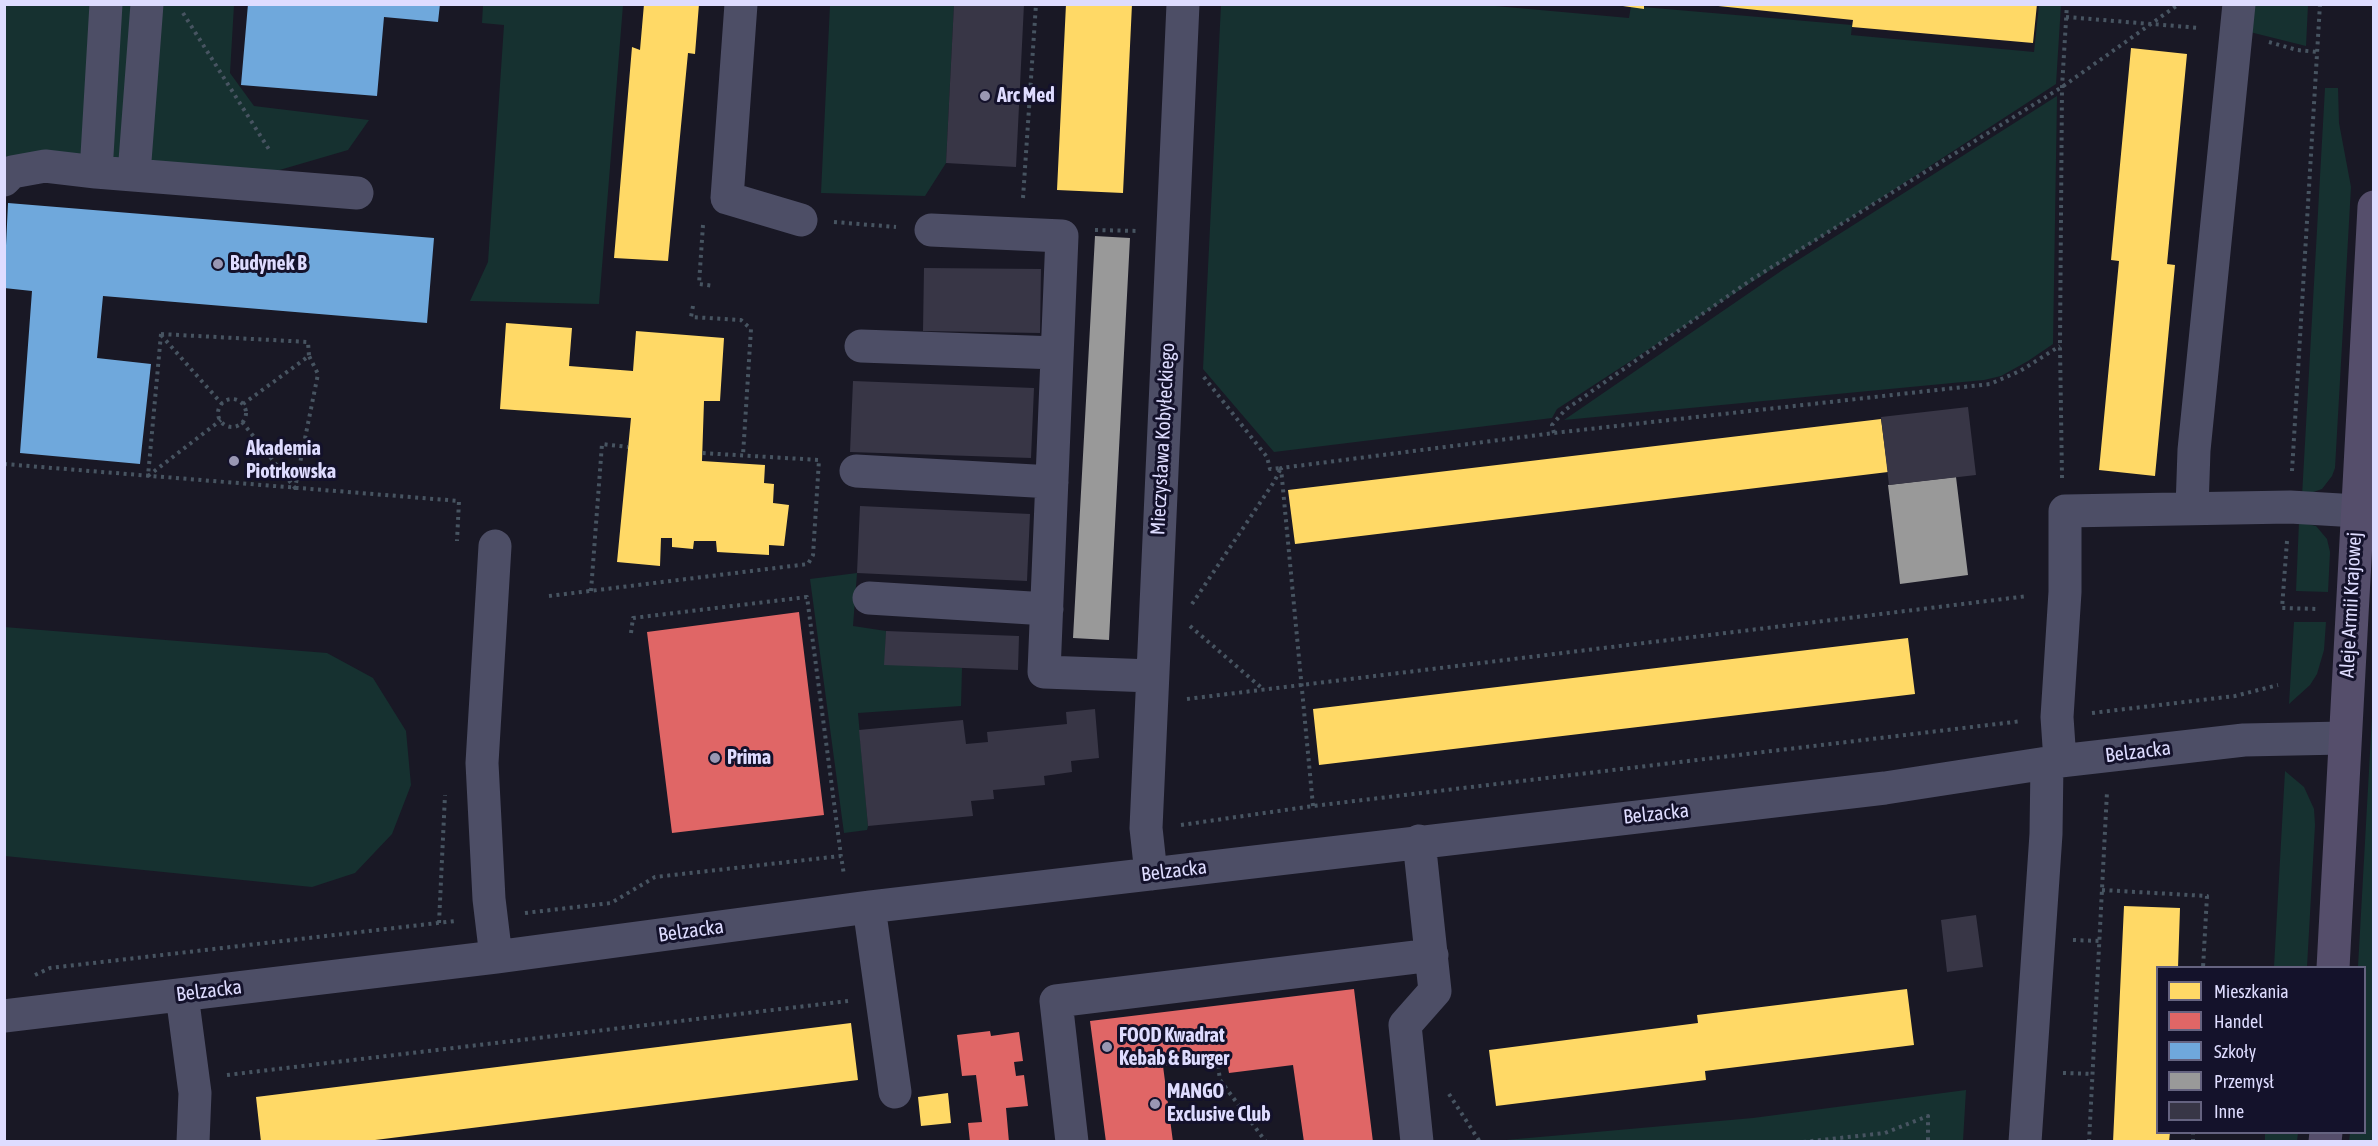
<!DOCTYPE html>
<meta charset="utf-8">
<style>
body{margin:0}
#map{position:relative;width:2378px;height:1146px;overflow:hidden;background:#191825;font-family:"Asap Condensed",sans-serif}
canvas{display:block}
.frame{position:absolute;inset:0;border:6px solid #dedcff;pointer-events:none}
.legend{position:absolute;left:2156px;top:966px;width:210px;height:168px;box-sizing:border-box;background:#14122b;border:2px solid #656380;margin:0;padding:8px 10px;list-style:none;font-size:18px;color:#dedcff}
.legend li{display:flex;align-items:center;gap:12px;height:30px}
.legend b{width:30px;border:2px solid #656380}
</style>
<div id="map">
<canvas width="2378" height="1146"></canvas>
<div class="frame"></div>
<ul class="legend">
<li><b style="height:16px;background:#ffd966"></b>Mieszkania</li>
<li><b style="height:16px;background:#e06666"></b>Handel</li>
<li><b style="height:16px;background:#6fa8dc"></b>Szkoły</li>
<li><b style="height:16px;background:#999"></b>Przemysł</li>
<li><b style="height:16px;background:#383646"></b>Inne</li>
</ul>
</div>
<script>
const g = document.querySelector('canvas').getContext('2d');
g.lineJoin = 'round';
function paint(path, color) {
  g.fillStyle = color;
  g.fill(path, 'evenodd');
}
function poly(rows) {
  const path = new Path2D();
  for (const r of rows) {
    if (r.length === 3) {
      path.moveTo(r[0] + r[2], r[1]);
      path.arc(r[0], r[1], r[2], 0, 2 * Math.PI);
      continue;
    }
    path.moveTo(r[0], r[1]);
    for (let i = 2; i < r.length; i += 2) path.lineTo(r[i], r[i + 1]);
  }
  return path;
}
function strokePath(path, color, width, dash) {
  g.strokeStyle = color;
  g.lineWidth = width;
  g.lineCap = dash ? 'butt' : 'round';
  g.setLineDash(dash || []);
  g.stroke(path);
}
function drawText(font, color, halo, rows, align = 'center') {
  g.font = font + ' "Asap Condensed",sans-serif';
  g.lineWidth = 6;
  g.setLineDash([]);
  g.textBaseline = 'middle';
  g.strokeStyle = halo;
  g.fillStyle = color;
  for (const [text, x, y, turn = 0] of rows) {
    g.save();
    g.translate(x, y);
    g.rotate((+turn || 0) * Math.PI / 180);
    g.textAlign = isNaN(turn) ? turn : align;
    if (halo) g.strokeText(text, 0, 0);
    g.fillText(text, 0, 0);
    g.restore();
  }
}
const green = poly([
 [1473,4,1629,18,1631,6,1852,25,1851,35,2034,52,2039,5,2061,5,2056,84,1557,409,1552,418,1274,452,1203,369,1221,5],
 [5,5,234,5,230,73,254,106,369,120,348,150,235,183,5,177],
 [483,5,623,5,599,304,470,301,488,262,504,25,482,23],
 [830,5,954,5,946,163,925,196,821,193],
 [2248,5,2308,5,2306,46,2246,31],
 [2325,88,2338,88,2339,123,2351,187,2335,468,2332,476,2322,489,2302,496],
 [2057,96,2053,344,2028,361,2001,376,1984,380,1564,420,1784,269],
 [2299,522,2316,526,2327,539,2330,552,2328,592,2296,591],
 [857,573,853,626,886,631,885,664,962,668,961,706,858,713,868,826,867,830,844,833,810,579],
 [2294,622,2326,622,2324,650,2317,674,2310,685,2289,704],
 [4,627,327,653,373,678,406,731,411,785,392,834,355,873,312,887,5,856],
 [2373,699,2373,1141,2349,1141,2350,1133,2364,1132,2364,968,2358,967],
 [2285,771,2304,787,2314,809,2315,825,2307,967,2274,967],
 [1966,1090,1963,1141,1495,1141,1753,1118],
 [2265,1133,2298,1133,2297,1141,2265,1141]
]);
const homes = poly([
 [644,4,699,4,695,54,688,53,668,261,614,258,632,47,640,50],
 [1066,4,1132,4,1123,193,1057,190],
 [1609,4,1644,4,1644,9],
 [1699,4,2037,4,2033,43,1852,27,1853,20],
 [2131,48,2187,54,2167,264,2175,265,2155,476,2099,470,2119,261,2111,260],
 [506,323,572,328,569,366,633,371,636,331,724,338,720,401,704,401,702,461,765,465,764,483,774,484,773,503,789,505,784,546,769,545,769,555,717,552,716,541,694,541,693,549,672,547,672,538,661,538,660,566,617,562,631,418,500,409],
 [1881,419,1888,472,1295,544,1288,490],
 [1908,638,1915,694,1319,765,1313,709],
 [2124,906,2180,908,2178,968,2158,968,2158,1132,2170,1132,2169,1142,2113,1142],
 [1907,989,1914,1045,1705,1071,1706,1080,1496,1106,1489,1050,1698,1023,1697,1015],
 [851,1023,858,1080,359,1142,261,1142,256,1097],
 [948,1093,951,1123,921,1126,918,1097]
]);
const shops = poly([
 [799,612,824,815,672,833,647,632],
 [1354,989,1373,1142,1304,1142,1293,1065,1229,1073,1226,1057,1163,1066,1173,1142,1106,1142,1090,1021],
 [990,1031,991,1036,1019,1032,1023,1061,1014,1062,1016,1076,1024,1075,1028,1106,1006,1108,1009,1142,970,1142,968,1123,982,1122,976,1075,962,1076,957,1035]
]);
const schools = poly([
 [248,4,440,4,438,22,384,17,377,96,241,85],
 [8,203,434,238,427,323,103,296,97,358,151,364,140,464,20,453,32,291,4,288]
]);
const industry = poly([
 [1095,236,1130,238,1109,640,1073,638],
 [1956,477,1968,575,1900,584,1888,485]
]);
const building = poly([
 [954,4,1024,4,1016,167,946,163],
 [924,268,1041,269,1040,333,923,331],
 [853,381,1034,388,1031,458,850,452],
 [1968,407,1976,475,1889,485,1881,417],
 [860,506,1030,514,1027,581,857,573],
 [886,631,1019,636,1018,670,884,665],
 [1095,709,1099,758,1071,761,1072,772,1044,776,1045,785,993,790,994,799,971,801,973,816,868,826,859,730,963,720,966,744,988,742,987,732,1067,724,1066,712],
 [1976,915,1983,967,1947,972,1941,920]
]);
const path = poly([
 [183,13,270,151],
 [2066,17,2200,28],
 [2269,42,2297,50,2317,52],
 [1023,198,1036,4],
 [834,222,896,227],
 [703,225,699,284,714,286],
 [1095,230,1139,231],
 [693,306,691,317,741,320,751,329,743,455],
 [161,334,308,342,309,356,243,404],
 [161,334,148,476,221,420],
 [161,335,222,404],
 [232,413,14],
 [242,422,295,488,318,374,309,356],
 [1554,433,1552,425,1565,410,1751,280,2062,87,2179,4],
 [4,464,459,501,457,541],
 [2292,471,2320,4],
 [2062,478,2060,346,2062,87,2067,4],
 [2287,541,2282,608,2319,609],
 [591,591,602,444,628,447],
 [549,596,808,564,813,555,819,460,702,453],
 [1192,604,1274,482,1281,468,1270,469,1267,457,1203,376],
 [1190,626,1264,690],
 [631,633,633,618,807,597,841,856],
 [1187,699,2028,596],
 [2092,713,2235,696,2278,685],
 [1313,806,1281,468,1554,433,1990,384,2020,371,2060,346],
 [1181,825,1313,806,2022,721],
 [2102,890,2207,896,2203,968],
 [525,913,611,903,655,877,841,856,844,875],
 [439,923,445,795],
 [2073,940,2099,941],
 [35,975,50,968,455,921],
 [1217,1058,1220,1080,1266,1142],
 [2063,1073,2093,1074],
 [227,1075,848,1001],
 [1449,1094,1480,1142],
 [1803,1142,1885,1133,1928,1116,1928,1142],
 [2089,1142,2107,792],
 [2193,1142,2193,1132]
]);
const minor = poly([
 [741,4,727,198,801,220],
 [96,172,357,193],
 [134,174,147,4],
 [4,180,12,172,45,166,96,172,106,4],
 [931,230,1062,236,1044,672,1152,676],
 [861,346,1057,353],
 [856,471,1052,482],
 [2192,508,2194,450,2239,4],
 [495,546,482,763,489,899,496,957],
 [869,598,1047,609],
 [2060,761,2057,717,2065,592,2065,511,2290,507,2357,511],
 [1151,874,1146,828,1183,4],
 [869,907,895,1092],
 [182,995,195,1093,193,1142],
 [4,1016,496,957,869,907,1885,788,2060,761,2244,740,2344,738],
 [1072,1142,1056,1001,1432,955],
 [1417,1142,1405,1025,1435,991,1419,841],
 [2025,1142,2046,834,2047,763]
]);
const major = poly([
 [2333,968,2374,207],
 [2325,1142,2326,1132]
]);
const markers = [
 [985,96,6,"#9997b3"],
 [218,264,6,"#9997b3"],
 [234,461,6,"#9997b3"],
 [715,758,6,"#9997b3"],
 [1107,1047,6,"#9997b3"],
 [1155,1104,6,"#9997b3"]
];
const poiNames = [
 ["Arc Med",997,96],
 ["Budynek B",230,264],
 ["Akademia",246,449],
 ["Piotrkowska",246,472],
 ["Prima",727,758],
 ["FOOD Kwadrat",1119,1036],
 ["Kebab & Burger",1119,1059],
 ["MANGO",1167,1092],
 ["Exclusive Club",1167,1115]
];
const streetNames = [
 ["Mieczysława Kobyłeckiego",1163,439,-87],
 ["Aleje Armii Krajowej",2351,605,-87],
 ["Belzacka",2138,752,-7],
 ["Belzacka",1656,814,-6],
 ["Belzacka",1174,871,-7],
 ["Belzacka",691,931,-8],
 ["Belzacka",209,991,-7]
];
paint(green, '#163130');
paint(homes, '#ffd966');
paint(shops, '#e06666');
paint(schools, '#6fa8dc');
paint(industry, '#999');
paint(building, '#383646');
strokePath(path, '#475461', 4, [3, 4.5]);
strokePath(minor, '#4d4e66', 33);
strokePath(major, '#554e6b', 33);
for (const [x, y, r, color] of markers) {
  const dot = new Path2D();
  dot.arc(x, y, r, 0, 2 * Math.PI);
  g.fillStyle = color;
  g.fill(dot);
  strokePath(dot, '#14122b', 2);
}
drawText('bold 20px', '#dedcff', '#14122b', poiNames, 'left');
drawText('20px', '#dedcff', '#14122b', streetNames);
</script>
